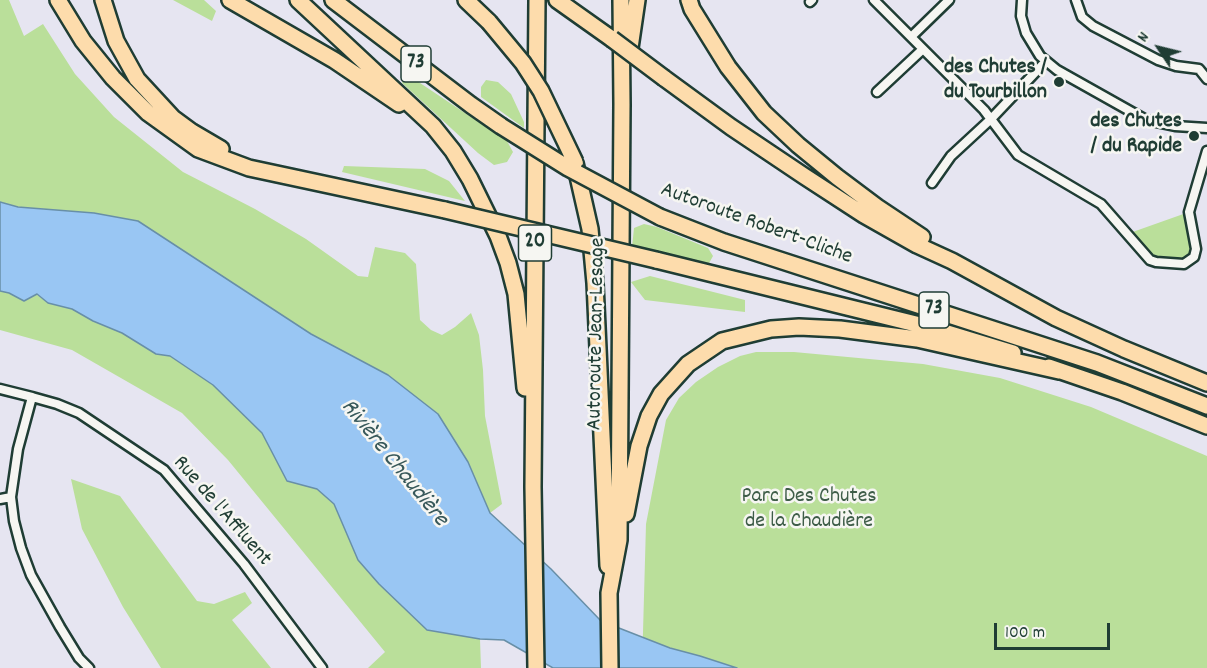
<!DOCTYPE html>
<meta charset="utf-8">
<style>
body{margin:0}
#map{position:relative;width:1207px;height:668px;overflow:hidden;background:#e6e5f1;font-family:Dekko,sans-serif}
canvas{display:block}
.north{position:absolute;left:1129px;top:18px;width:60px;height:60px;-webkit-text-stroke:4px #f6f6f2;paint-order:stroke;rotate:305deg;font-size:16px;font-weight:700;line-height:24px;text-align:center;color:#1f3d34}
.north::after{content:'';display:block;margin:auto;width:21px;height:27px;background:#1f3d34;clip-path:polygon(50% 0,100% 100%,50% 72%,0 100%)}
.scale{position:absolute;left:994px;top:623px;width:116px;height:27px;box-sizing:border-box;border:3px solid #1f3d34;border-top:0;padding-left:8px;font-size:18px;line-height:21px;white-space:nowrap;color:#1f3d34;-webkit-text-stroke:4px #f6f6f2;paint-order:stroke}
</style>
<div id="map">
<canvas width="1207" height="668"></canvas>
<div class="north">N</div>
<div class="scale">100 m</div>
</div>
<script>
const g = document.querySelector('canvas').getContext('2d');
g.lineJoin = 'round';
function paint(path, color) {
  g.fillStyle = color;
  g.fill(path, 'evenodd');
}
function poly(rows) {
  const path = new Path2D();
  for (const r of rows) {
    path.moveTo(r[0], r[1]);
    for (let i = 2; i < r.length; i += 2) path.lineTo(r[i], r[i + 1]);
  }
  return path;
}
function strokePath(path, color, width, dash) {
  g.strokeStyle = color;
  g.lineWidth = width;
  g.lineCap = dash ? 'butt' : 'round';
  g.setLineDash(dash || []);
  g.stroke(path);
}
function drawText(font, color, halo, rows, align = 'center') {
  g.font = font + ' Dekko,sans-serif';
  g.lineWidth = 5;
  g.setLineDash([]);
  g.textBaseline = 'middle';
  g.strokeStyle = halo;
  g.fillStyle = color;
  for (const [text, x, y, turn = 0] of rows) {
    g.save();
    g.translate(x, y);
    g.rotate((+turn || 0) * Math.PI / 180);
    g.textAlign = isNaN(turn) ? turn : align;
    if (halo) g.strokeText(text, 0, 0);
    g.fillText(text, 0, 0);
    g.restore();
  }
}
const green = poly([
 [0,0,9,0,24,36,43,24,75,74,114,117,183,172,255,209,306,239,358,276,368,277,375,247,405,253,416,264,420,320,431,330,442,335,455,327,471,313,479,335,483,370,485,416,502,504,490,513,468,462,438,414,388,375,311,334,138,221,94,213,18,207,0,202],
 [173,0,204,0,216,11,212,21],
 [405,73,507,141,513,152,507,162,494,165,478,153,402,83],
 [486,80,498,82,511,94,524,122,524,128,481,97,481,87],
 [344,166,425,169,449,181,465,201,342,172],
 [1189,212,1196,249,1190,262,1156,262,1127,234],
 [644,224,657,227,708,248,713,256,708,265,632,247,634,228],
 [650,276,745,300,745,312,645,300,631,282],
 [0,291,9,293,24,301,36,294,48,303,72,309,93,321,122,333,156,354,170,356,213,385,262,433,287,481,317,489,334,504,358,560,379,584,427,630,480,639,481,668,368,668,385,652,228,460,182,413,72,350,0,330],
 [756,352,794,352,923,364,1000,378,1091,407,1207,456,1207,668,642,668,646,524,666,420,679,398,696,382,718,367,740,356],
 [71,479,120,496,197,601,214,604,245,592,252,603,232,620,271,668,161,668,123,607,82,529]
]);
const water = poly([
 [0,202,18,207,94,213,138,221,311,334,388,375,438,414,468,462,490,513,551,569,601,621,670,648,700,656,737,668,553,668,504,640,480,639,427,630,379,584,358,560,334,504,317,489,287,481,262,433,213,385,170,356,156,354,122,333,93,321,72,309,48,303,37,294,24,301,9,293,0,291,0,202]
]);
const street = poly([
 [874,0,984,110,1018,155,1101,204,1150,260,1156,262,1184,264,1194,257,1196,249,1189,212,1207,151],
 [1022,0,1021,16,1026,33,1040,56,1057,70,1146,120,1175,126,1207,128],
 [1076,0,1082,17,1093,26,1158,60,1176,66,1199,69,1207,79],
 [810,2,812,0],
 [911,37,949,0],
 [877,92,923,49],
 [932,183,951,156,991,119,1046,61],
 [0,389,32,397],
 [0,499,11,497],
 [89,668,79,658,60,627,31,575,21,548,14,521,11,497,18,449,32,397,57,404,79,413,164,470,244,564,322,668]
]);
const highway = poly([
 [58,0,83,41,113,78,148,113,198,149,249,168,445,210],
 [103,0,116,41,137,79,173,118,192,132,221,149],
 [230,0,334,60,399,104],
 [298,0,433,126,453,151,470,179,498,236,508,263,516,294,525,388],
 [333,0,471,105,501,126],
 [466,0,489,22],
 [557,0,612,39],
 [689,0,692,9,728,67,764,113,798,145,837,177,877,207,922,237],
 [630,48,637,0],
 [664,78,731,127,804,176,864,215,917,245,952,261,1056,318,1124,349,1207,383],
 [575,163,590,229,595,283,608,566],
 [660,217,724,242,1097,363,1207,406],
 [656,260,924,326,1013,353],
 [1049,367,1122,392,1207,426],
 [626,514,639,446,649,416,661,394,688,364,722,341,771,329,799,327,840,329,917,339,1059,371],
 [536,668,533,487,537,0],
 [610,668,609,593,619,540,622,104,621,0]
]);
const highwayBridge = poly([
 [489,22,523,63,541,91,575,162],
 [612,39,664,78],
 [501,126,568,168,660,217],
 [445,210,656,260]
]);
const markers = [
 [1059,82,6,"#1f3d34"],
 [1194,136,6,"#1f3d34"]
];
const shields = [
 [416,64,30],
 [535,243,33],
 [934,310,30]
];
const shieldNames = [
 ["73",416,64],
 ["20",535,243],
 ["73",934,310]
];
const poiNames = [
 ["des Chutes /",1047,69],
 ["du Tourbillon",1047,94],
 ["des Chutes",1182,123],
 ["/ du Rapide",1182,148]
];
const streetNames = [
 ["Autoroute Robert-Cliche",756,225,20],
 ["Autoroute Jean-Lesage",598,334,-89],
 ["Rue de l'Affluent",221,512,49]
];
const parkNames = [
 ["Parc Des Chutes",809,498],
 ["de la Chaudière",809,523]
];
const waterNames = [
 ["Rivière Chaudière",393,464,51]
];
paint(green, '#badf9a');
paint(water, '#99c6f3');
strokePath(water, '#688fa7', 1.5);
strokePath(street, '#1f3d34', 13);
strokePath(highway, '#1f3d34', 20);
strokePath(street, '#f6f6f2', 8);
strokePath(highway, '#fddcac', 15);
strokePath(highwayBridge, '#1f3d34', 20, []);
strokePath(highwayBridge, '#fddcac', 15);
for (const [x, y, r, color] of markers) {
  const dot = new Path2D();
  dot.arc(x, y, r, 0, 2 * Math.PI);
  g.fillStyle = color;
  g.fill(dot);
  strokePath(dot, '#f6f6f2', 2);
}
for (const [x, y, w] of shields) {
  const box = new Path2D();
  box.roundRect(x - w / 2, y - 18, w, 36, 4.5);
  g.fillStyle = '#f6f6f2';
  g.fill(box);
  strokePath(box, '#1f3d34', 1.5);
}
drawText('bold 21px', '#1f3d34', null, shieldNames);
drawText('bold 22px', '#1f3d34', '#f6f6f2', poiNames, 'right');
drawText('22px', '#1f3d34', '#f6f6f2', streetNames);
drawText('22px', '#3e5d48', '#f6f6f2', parkNames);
drawText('italic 24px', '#37585a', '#f6f6f2', waterNames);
</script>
